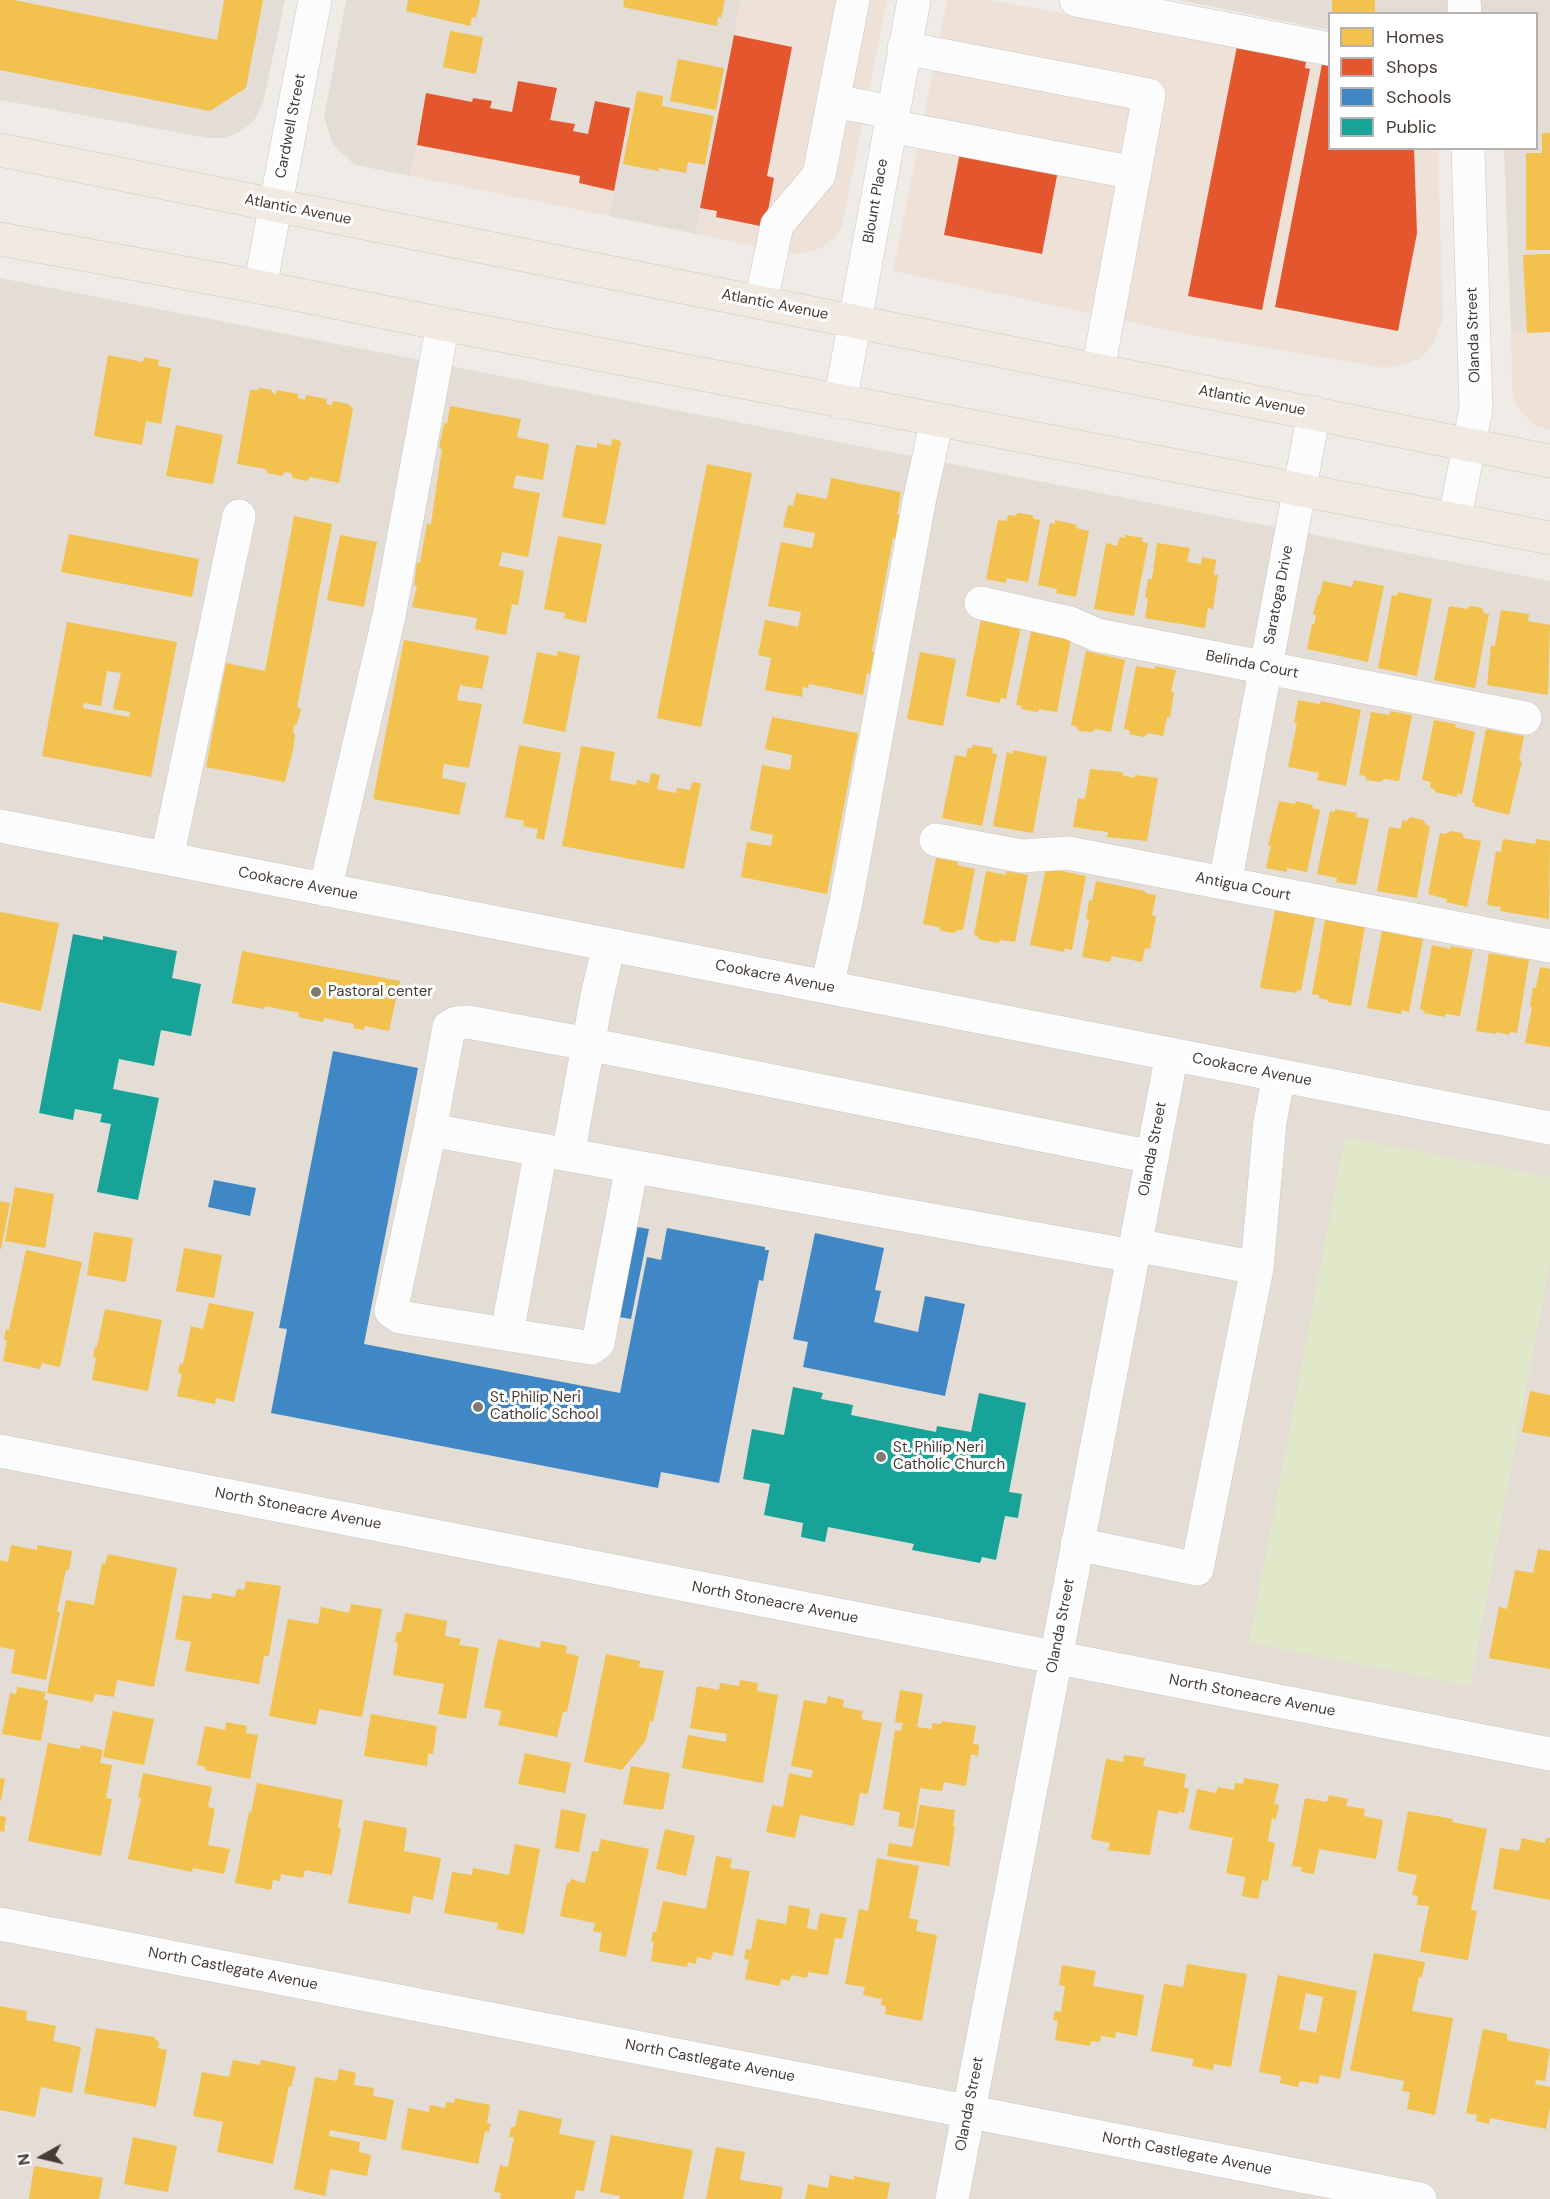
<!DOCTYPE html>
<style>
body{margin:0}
#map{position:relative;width:1550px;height:2199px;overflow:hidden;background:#efece8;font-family:"DM Sans",sans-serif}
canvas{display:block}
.legend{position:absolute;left:1328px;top:12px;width:210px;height:138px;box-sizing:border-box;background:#fff;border:2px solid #b4b1ae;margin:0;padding:8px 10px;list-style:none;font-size:18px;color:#443c35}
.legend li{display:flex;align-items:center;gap:12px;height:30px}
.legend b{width:30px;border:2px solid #b4b1ae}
.north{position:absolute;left:12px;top:2127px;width:60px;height:60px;-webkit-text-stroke:4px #fff;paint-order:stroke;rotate:262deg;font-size:16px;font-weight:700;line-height:24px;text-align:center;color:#443c35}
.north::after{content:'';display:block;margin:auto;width:21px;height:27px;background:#443c35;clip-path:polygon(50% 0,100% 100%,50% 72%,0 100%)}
</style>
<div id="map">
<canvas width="1550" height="2199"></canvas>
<ul class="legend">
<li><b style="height:16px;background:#f2c14e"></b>Homes</li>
<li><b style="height:16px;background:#e4572e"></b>Shops</li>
<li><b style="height:16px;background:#3f88c5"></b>Schools</li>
<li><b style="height:16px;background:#17a398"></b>Public</li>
</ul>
<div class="north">N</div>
</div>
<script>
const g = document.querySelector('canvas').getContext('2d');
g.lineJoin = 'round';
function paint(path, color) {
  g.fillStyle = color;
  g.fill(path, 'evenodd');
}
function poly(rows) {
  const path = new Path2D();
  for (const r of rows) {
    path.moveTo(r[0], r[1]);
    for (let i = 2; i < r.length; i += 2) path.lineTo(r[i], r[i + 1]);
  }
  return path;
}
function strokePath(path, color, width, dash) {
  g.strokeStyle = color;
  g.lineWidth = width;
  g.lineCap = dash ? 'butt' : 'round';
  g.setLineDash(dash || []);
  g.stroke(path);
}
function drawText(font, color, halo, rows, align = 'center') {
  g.font = font + ' "DM Sans",sans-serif';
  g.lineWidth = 6;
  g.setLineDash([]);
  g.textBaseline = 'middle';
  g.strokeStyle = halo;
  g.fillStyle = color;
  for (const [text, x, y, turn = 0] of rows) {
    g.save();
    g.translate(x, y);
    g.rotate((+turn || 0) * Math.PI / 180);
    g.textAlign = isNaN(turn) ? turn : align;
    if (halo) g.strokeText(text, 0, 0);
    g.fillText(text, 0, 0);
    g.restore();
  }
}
const residential = poly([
 [0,0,285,0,263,103,254,121,240,132,224,138,208,138,0,100],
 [346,0,741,0,696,234,609,216,630,108,588,134,573,131,574,124,550,120,557,89,512,112,490,108,492,102,472,102,427,94,410,176,355,165,333,145,324,117],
 [1178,0,1550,0,1550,332,1511,333,1504,149,1536,148,1536,14,1330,14,1329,30],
 [0,278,1550,581,1550,2199,0,2199]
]);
const commercial = poly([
 [741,0,887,0,842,226,833,239,823,247,805,253,787,253,696,234],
 [947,0,991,0,1329,64,1330,148,1438,149,1443,318,1434,342,1422,357,1404,365,1384,368,1181,333,893,271],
 [557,88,551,120,575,124,574,131,588,134,595,101,630,108,609,216,410,176,426,93,471,102,473,98,492,101,491,108,512,112],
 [1550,332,1550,430,1533,425,1516,405,1512,388,1511,333]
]);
const green = poly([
 [1345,1137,1550,1177,1550,1264,1470,1686,1249,1643]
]);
const homes = poly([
 [0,0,13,0,217,40,224,0,263,0,246,88,210,111,0,70],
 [408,0,480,0,476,18,472,17,470,26,406,11],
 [624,0,725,0,721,18,718,17,717,26,623,7],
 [1332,0,1375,0,1375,14,1332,14],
 [450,31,483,37,476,74,443,67],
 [678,59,724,68,716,110,670,101],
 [637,91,663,96,662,106,714,116,705,165,688,162,686,173,659,168,659,171,623,164],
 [1542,133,1550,133,1550,250,1526,250,1526,153,1542,153],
 [1550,254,1550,332,1527,333,1523,255],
 [108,355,143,362,144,357,159,360,158,366,171,368,161,424,146,421,142,445,94,436],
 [260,388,271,390,273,393,276,394,277,390,298,394,298,398,305,400,306,395,327,399,326,404,331,405,334,401,348,404,353,409,339,483,310,477,307,481,293,478,291,473,285,472,282,476,267,473,266,469,237,464,250,390,257,390],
 [450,406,521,419,517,437,549,444,543,480,516,475,513,488,540,493,528,557,502,552,499,566,524,571,518,605,512,604,506,635,475,629,477,618,412,607,417,586,414,585,417,562,420,563,427,524,431,524,442,449,439,448,444,423,447,424],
 [176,425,223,435,213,484,166,476],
 [612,439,621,441,605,525,562,517,576,445,597,448,597,443,611,446],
 [707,464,752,473,701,727,657,718],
 [831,478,901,492,897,515,900,515,896,539,893,538,872,651,874,652,870,674,867,673,863,695,809,684,808,688,803,687,802,697,765,690,771,658,758,655,765,620,798,627,801,612,768,606,781,542,812,548,815,533,783,527,788,505,793,506,796,493,827,499],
 [1018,513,1032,515,1034,519,1040,520,1028,582,1007,578,1006,583,986,579,998,520,1007,521,1008,515,1015,516],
 [294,516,332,524,297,707,301,709,297,724,294,725,293,732,295,735,293,750,285,782,206,767,226,663,265,671],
 [1055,520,1077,525,1076,528,1089,531,1076,597,1056,593,1057,589,1038,585,1050,523,1055,524],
 [69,534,199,559,192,597,61,572],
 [340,535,377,542,364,607,327,600],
 [1125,535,1143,538,1142,542,1148,543,1134,616,1094,609,1106,543,1117,546,1120,537,1125,538],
 [558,536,602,544,586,623,564,618,565,613,544,609],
 [1157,543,1190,548,1187,562,1201,564,1202,557,1216,560,1214,575,1218,575,1213,609,1208,608,1205,628,1145,618,1148,598,1145,598,1148,579,1152,579],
 [1354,580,1384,586,1368,662,1307,649,1312,624,1314,625,1316,615,1313,614,1318,595,1320,595,1323,581,1352,587],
 [1398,592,1432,599,1417,676,1378,668,1392,595,1397,596],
 [1449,606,1467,609,1470,606,1482,608,1484,613,1489,614,1475,688,1434,680],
 [1501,610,1529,614,1528,621,1550,625,1548,695,1487,685,1491,646,1495,646],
 [981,619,1021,627,1006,699,1001,698,999,703,966,696],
 [67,622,177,642,151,777,42,756],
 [107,671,121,673,113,709,130,712,129,717,83,708,84,703,101,706],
 [1031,631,1071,639,1057,712,1039,709,1038,712,1021,709,1022,706,1016,705],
 [404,640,489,656,482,689,460,685,457,700,482,704,469,768,444,764,442,778,466,783,459,815,373,799],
 [558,651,580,656,565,732,523,723,537,652,557,656],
 [1086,651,1125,660,1111,732,1096,729,1092,732,1079,731,1076,726,1071,725],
 [920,652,956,659,943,726,907,719],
 [1136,666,1155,669,1155,666,1176,670,1171,692,1174,693,1170,717,1167,717,1163,736,1149,733,1143,737,1130,734,1129,730,1124,729],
 [1298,700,1320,704,1321,701,1361,710,1346,786,1317,780,1319,773,1288,767,1297,723,1294,723],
 [1390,711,1412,715,1399,781,1384,779,1380,782,1367,780,1365,776,1359,775,1371,712,1390,715],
 [772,717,858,733,827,894,741,877,747,842,771,846,773,835,750,830,762,765,790,770,792,755,765,749],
 [1434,720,1456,724,1455,727,1475,732,1462,795,1457,793,1457,797,1435,792,1435,789,1430,788,1431,782,1422,780],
 [1486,729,1524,736,1519,761,1522,761,1509,815,1474,806,1475,803,1472,802],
 [519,745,561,753,544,840,536,838,538,829,523,826,524,821,505,817],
 [973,745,993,748,992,753,997,754,982,826,942,818,955,755,966,757,968,748,972,748],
 [581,746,615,752,610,780,636,785,637,780,649,783,651,773,660,775,657,789,676,793,677,788,690,790,692,782,701,783,684,869,562,846],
 [1013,750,1047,757,1033,833,993,826,1007,752,1013,754],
 [1090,769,1123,772,1122,775,1134,778,1135,775,1158,778,1147,841,1107,837,1108,832,1073,827,1078,798,1085,799],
 [1279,801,1295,804,1296,801,1313,805,1312,808,1320,810,1307,872,1287,868,1287,872,1266,868,1271,846,1268,846],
 [1335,809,1357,813,1356,817,1369,819,1356,885,1336,882,1337,878,1317,874,1330,811,1335,812],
 [1410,817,1423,820,1426,825,1430,826,1417,898,1377,891,1389,827,1401,829,1402,820,1407,821],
 [1450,831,1462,833,1464,838,1481,841,1467,907,1446,902,1447,899,1428,894,1440,833,1446,834],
 [1503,839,1535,844,1536,839,1550,841,1549,919,1500,911,1501,907,1487,905,1496,851,1501,852],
 [936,858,958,862,957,865,975,869,963,930,958,930,954,933,941,931,939,927,923,924],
 [1046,868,1086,876,1072,950,1065,948,1064,952,1030,945],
 [986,871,1006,875,1006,871,1028,875,1015,942,1000,940,999,943,978,939,978,936,974,935],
 [1096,881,1145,891,1145,893,1156,895,1152,915,1156,916,1150,949,1145,948,1142,962,1112,956,1110,962,1082,957,1089,920,1086,919,1089,900,1092,901],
 [1275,910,1315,917,1301,991,1297,990,1297,993,1260,988],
 [0,912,59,923,41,1011,0,1002],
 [1325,920,1365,927,1351,1006,1328,1002,1328,1000,1319,998,1319,995,1312,994],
 [1382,931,1423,939,1409,1012,1402,1010,1401,1014,1367,1008],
 [1432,945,1450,949,1451,946,1473,950,1460,1016,1445,1014,1445,1017,1424,1013,1425,1011,1420,1009],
 [242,951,400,981,389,1031,365,1026,364,1030,353,1028,354,1024,324,1018,323,1022,298,1017,299,1013,265,1006,264,1009,232,1003],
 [1489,953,1529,960,1517,1033,1510,1032,1509,1035,1497,1032,1496,1034,1476,1031],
 [1540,967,1550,969,1550,1047,1525,1043,1532,1007,1530,1006,1533,987,1536,988],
 [15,1187,54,1194,45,1248,5,1241],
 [0,1201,10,1203,1,1249,0,1249],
 [94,1232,133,1238,126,1282,87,1275],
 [184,1248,222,1255,214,1298,176,1291],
 [26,1250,82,1262,60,1367,42,1363,40,1369,3,1361,7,1340,4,1340,6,1329,9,1330],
 [209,1303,254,1312,234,1402,216,1398,215,1404,177,1396,182,1374,178,1373,180,1363,183,1364,191,1326,203,1329],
 [105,1309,162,1320,148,1391,92,1380,96,1358,93,1357,95,1347,97,1347],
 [1530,1391,1550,1395,1550,1437,1522,1432],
 [11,1545,37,1550,37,1545,72,1551,69,1570,66,1570,57,1612,60,1612,46,1680,11,1673,15,1650,0,1647,0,1560,8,1562],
 [1538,1549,1550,1551,1550,1669,1489,1658,1499,1607,1507,1609,1515,1570,1533,1573],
 [108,1554,177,1568,154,1687,117,1680,114,1697,95,1694,93,1702,47,1693,66,1600,94,1605,102,1563,105,1564],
 [246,1581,281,1586,269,1656,264,1656,259,1684,185,1671,191,1642,175,1639,183,1595,211,1599,212,1593,235,1597,237,1589,244,1590],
 [351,1604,382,1609,362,1717,319,1709,316,1725,269,1716,288,1619,318,1624,321,1607,349,1613],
 [405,1613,447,1621,445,1636,461,1639,459,1645,479,1648,466,1719,438,1714,444,1684,393,1675,398,1643,395,1642,397,1632,401,1633],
 [498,1639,540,1648,541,1641,567,1646,566,1653,579,1656,567,1712,563,1712,557,1737,498,1725,502,1711,484,1707],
 [606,1654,640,1661,639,1667,664,1671,653,1722,650,1721,646,1740,622,1770,584,1762],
 [740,1680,758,1683,757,1691,778,1695,763,1783,682,1768,688,1735,726,1742,727,1734,690,1728,697,1686,719,1690,720,1683,739,1686],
 [17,1687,46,1692,44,1700,48,1700,41,1741,2,1734,10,1693,16,1694],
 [900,1690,923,1694,917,1727,932,1729,932,1723,941,1724,942,1721,976,1726,973,1744,979,1745,978,1756,971,1754,966,1786,944,1782,942,1791,920,1788,914,1829,898,1826,900,1812,883,1809,895,1730,901,1731,903,1723,895,1722],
 [828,1696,844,1700,843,1707,863,1711,861,1719,882,1723,868,1794,860,1793,854,1826,800,1815,795,1838,766,1832,772,1805,783,1807,789,1773,811,1778,813,1770,791,1766,804,1700,826,1704],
 [113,1711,154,1719,144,1765,103,1757],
 [371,1714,437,1726,433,1754,428,1754,427,1766,364,1756],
 [226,1722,247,1726,246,1733,258,1735,250,1779,205,1770,206,1767,197,1765,205,1726,225,1730],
 [48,1743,80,1749,81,1745,103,1750,100,1763,112,1765,106,1798,112,1799,101,1856,28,1841],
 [525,1753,571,1763,565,1793,518,1784],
 [1124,1755,1145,1758,1143,1766,1186,1774,1184,1788,1189,1788,1184,1813,1178,1811,1178,1814,1158,1810,1150,1855,1108,1850,1110,1843,1091,1839,1106,1759,1123,1762],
 [631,1766,670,1773,663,1810,623,1804],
 [143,1773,212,1787,208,1807,215,1809,208,1845,230,1849,224,1874,193,1868,192,1872,128,1859,141,1798,138,1798],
 [0,1778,5,1779,1,1801,0,1801],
 [1244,1778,1279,1784,1274,1804,1279,1805,1276,1819,1272,1818,1268,1841,1275,1843,1268,1881,1262,1880,1258,1899,1242,1896,1245,1877,1226,1873,1233,1838,1189,1829,1197,1789,1216,1793,1218,1787,1234,1790,1235,1783,1243,1784],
 [257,1783,343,1800,338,1827,341,1828,332,1875,305,1870,303,1878,281,1874,280,1881,273,1880,271,1890,235,1883,249,1812,251,1813],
 [1329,1795,1348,1799,1346,1806,1365,1809,1364,1816,1383,1820,1376,1859,1319,1849,1314,1874,1301,1872,1302,1867,1292,1866,1305,1798,1327,1802],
 [920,1805,955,1810,953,1826,955,1826,949,1866,887,1856,889,1843,912,1847],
 [561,1809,586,1814,579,1852,555,1848],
 [1408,1811,1453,1819,1452,1822,1487,1829,1471,1910,1477,1911,1468,1960,1420,1952,1429,1906,1417,1905,1418,1896,1412,1895,1417,1875,1397,1871],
 [0,1816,6,1817,4,1832,0,1831],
 [364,1820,407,1828,404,1851,441,1858,433,1900,413,1896,410,1914,348,1903],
 [665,1829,695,1836,686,1876,656,1869],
 [1522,1838,1545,1843,1546,1838,1550,1838,1550,1900,1493,1889,1500,1848,1519,1851],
 [601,1839,649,1849,626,1957,599,1951,602,1933,593,1931,595,1923,560,1916,567,1883,570,1883,570,1879,585,1883,592,1851,598,1852],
 [515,1844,540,1849,524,1934,497,1929,498,1923,444,1913,452,1872,472,1875,473,1868,509,1875],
 [716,1856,732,1859,730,1868,750,1871,733,1956,713,1952,711,1960,697,1957,696,1964,688,1962,687,1967,651,1961,654,1942,651,1942,653,1932,656,1932,663,1901,706,1909],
 [877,1858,919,1866,909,1918,918,1920,916,1931,937,1935,922,2021,885,2014,886,2006,881,2005,882,1999,863,1995,865,1987,845,1984,859,1909,868,1911],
 [789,1905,810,1909,807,1928,817,1930,820,1913,847,1918,842,1939,835,1938,828,1975,808,1972,807,1978,791,1975,790,1981,781,1979,780,1986,745,1979,749,1960,744,1959,746,1949,751,1950,757,1919,786,1924],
 [1374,1953,1425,1962,1422,1977,1419,1977,1412,2011,1453,2018,1435,2115,1407,2109,1410,2092,1402,2091,1404,2081,1350,2070],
 [1187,1964,1247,1974,1231,2067,1214,2064,1213,2070,1192,2066,1194,2059,1151,2051,1164,1984,1183,1987],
 [1062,1965,1096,1971,1093,1986,1144,1995,1137,2036,1116,2032,1115,2038,1101,2036,1100,2042,1091,2041,1090,2046,1055,2040,1058,2021,1053,2020,1055,2011,1061,2012,1065,1986,1059,1985],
 [1278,1975,1357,1991,1340,2079,1320,2075,1318,2084,1300,2081,1298,2087,1280,2083,1281,2076,1259,2072],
 [1306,1993,1323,1997,1316,2033,1299,2029],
 [0,2006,27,2011,26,2020,56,2026,53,2041,81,2047,72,2093,41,2087,35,2117,0,2110],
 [96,2028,155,2037,155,2040,159,2041,158,2048,167,2050,156,2107,84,2093],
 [1483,2029,1507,2034,1507,2040,1550,2049,1545,2081,1536,2080,1535,2084,1550,2087,1550,2107,1546,2129,1490,2118,1489,2124,1476,2121,1477,2115,1466,2113],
 [233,2060,260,2065,261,2060,296,2067,291,2087,289,2086,273,2164,217,2152,223,2122,193,2116,202,2072,229,2077],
 [339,2069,356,2073,354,2085,374,2088,373,2096,394,2100,386,2140,330,2130,329,2136,360,2142,359,2152,371,2155,367,2176,330,2169,325,2196,294,2189,315,2077,337,2081],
 [455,2098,490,2105,487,2123,491,2124,489,2132,485,2131,478,2164,401,2149,408,2108,429,2112,430,2105,445,2108,446,2102,454,2103],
 [519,2110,562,2119,559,2134,595,2141,584,2191,576,2190,574,2199,500,2199,501,2193,494,2192,500,2165,508,2167,514,2137,509,2137,511,2127,515,2127],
 [611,2135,693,2150,683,2199,619,2199,620,2196,600,2192],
 [133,2137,177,2146,168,2192,124,2184],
 [716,2147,745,2152,740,2180,783,2187,781,2199,706,2199],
 [34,2166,103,2178,99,2199,29,2199],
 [830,2175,854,2180,854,2176,890,2183,887,2199,805,2199,808,2184,828,2188]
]);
const shops = poly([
 [734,35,792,47,767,176,774,178,765,227,716,217,717,211,700,208],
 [1237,46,1306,62,1305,68,1310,69,1262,310,1188,296],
 [1322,64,1330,66,1330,148,1414,148,1417,233,1398,331,1275,307],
 [518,81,557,88,550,120,575,124,573,131,588,134,595,101,630,108,614,191,579,183,580,176,417,145,426,93,472,102,473,98,492,101,490,108,512,112],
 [962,142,1060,160,1042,254,944,235]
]);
const schools = poly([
 [333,1051,418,1068,364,1344,620,1393,647,1257,661,1260,667,1228,765,1247,765,1250,769,1250,763,1281,759,1280,719,1483,661,1472,658,1488,271,1413,287,1329,279,1328],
 [214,1180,256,1188,250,1216,208,1207],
 [626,1225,649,1229,631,1319,607,1315],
 [815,1233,884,1248,875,1290,881,1291,874,1322,918,1332,925,1296,965,1304,945,1396,803,1367,808,1342,793,1339]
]);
const public = poly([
 [73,934,103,940,103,936,177,951,172,978,201,984,191,1036,161,1030,154,1066,119,1059,113,1089,159,1098,138,1200,97,1192,111,1124,100,1122,102,1114,75,1109,73,1120,39,1113],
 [793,1387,823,1393,821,1399,853,1405,851,1415,936,1432,937,1426,971,1432,979,1393,1026,1403,1009,1492,1022,1494,1018,1518,1005,1516,996,1560,982,1557,980,1563,912,1550,914,1544,828,1527,825,1542,801,1537,803,1523,764,1515,770,1484,743,1479,752,1429,784,1435]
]);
const minor = poly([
 [1076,0,1330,49],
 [1464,0,1465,14],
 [904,48,1149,95,1098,370],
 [833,101,893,112],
 [890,126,1135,173],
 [260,287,315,0],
 [761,302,777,225,819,175,853,0],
 [840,402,914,0],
 [1455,519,1476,408,1468,148],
 [981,603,1070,623,1097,635,1525,718],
 [0,826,1550,1128],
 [936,840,1021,856,1068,853,1550,946],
 [167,858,239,516],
 [1225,883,1314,413],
 [325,890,389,616,443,324],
 [827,987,846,902,919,502,937,420],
 [430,1130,1132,1256],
 [568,1155,597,996,609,945],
 [632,1166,598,1343,591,1348,400,1317,391,1311,430,1130,449,1027,456,1023,468,1022,588,1044,1152,1157],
 [1135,1245,1257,1268],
 [507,1333,541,1150],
 [0,1451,1550,1754],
 [1077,1544,1197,1569,1257,1268,1270,1122,1279,1075],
 [0,1924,1420,2199],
 [952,2199,1172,1054]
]);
const major = poly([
 [0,150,1550,461],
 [0,239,260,287,443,324,1550,538]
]);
const markers = [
 [316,992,6,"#807a74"],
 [478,1407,6,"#807a74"],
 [881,1457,6,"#807a74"]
];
const streetNames = [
 ["Cardwell Street",291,126,-79],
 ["Blount Place",876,201,-80],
 ["Atlantic Avenue",298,210,11],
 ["Atlantic Avenue",775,305,11],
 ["Olanda Street",1474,335,-92],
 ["Atlantic Avenue",1252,401,11],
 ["Saratoga Drive",1279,595,-79],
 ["Belinda Court",1252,665,11],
 ["Cookacre Avenue",298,884,11],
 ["Antigua Court",1243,887,11],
 ["Cookacre Avenue",775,977,11],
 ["Cookacre Avenue",1252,1070,11],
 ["Olanda Street",1153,1149,-79],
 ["North Stoneacre Avenue",298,1509,11],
 ["North Stoneacre Avenue",775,1603,11],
 ["Olanda Street",1061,1626,-79],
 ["North Stoneacre Avenue",1252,1696,11],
 ["North Castlegate Avenue",233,1969,11],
 ["North Castlegate Avenue",710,2061,11],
 ["Olanda Street",970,2104,-79],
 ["North Castlegate Avenue",1187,2154,11]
];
const poiNames = [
 ["Pastoral center",328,992],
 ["St. Philip Neri",490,1398],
 ["Catholic School",490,1415],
 ["St. Philip Neri",893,1448],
 ["Catholic Church",893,1465]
];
paint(residential, '#e3ddd5');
paint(commercial, '#eee2d8');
paint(green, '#e0e8c9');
paint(homes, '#f2c14e');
paint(shops, '#e4572e');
paint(schools, '#3f88c5');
paint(public, '#17a398');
strokePath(minor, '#cbc8c4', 34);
strokePath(major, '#d1c6b6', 34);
strokePath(minor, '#fdfcfc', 33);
strokePath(major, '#f0eae3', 33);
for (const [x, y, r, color] of markers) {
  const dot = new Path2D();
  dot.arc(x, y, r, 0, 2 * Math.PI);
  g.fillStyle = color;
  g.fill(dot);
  strokePath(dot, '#fff', 2);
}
drawText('15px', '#443c35', '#fff', streetNames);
drawText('15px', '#443c35', '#fff', poiNames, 'left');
</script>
